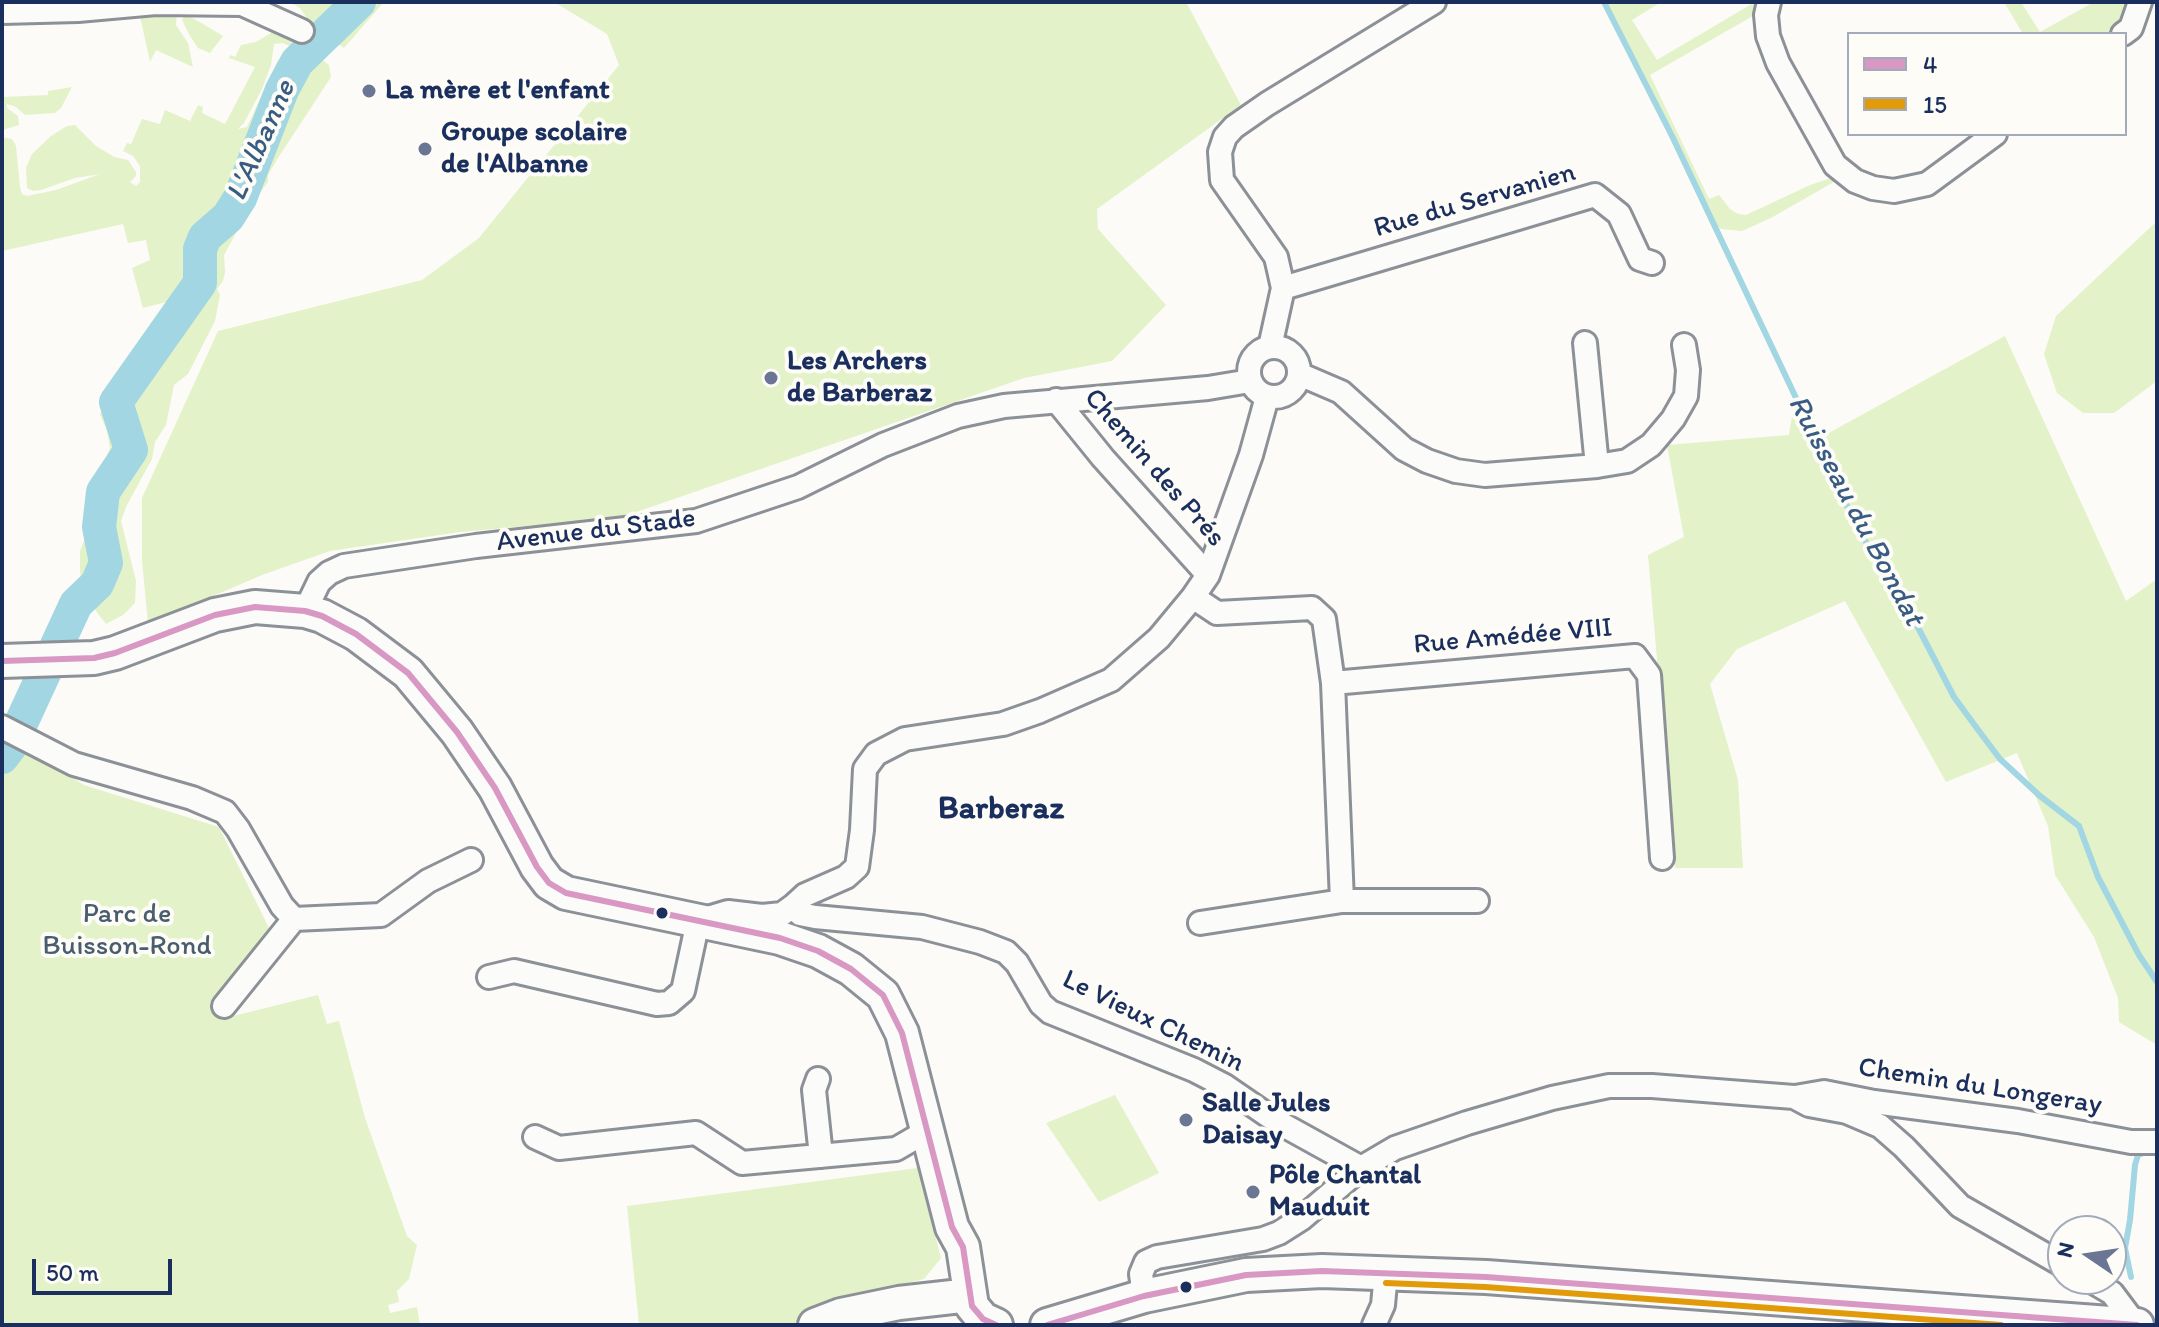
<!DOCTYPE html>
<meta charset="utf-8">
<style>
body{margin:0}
#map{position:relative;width:2159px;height:1327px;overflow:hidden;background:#fcfbf8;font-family:Itim,sans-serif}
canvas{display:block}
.frame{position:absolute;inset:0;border:4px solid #1b2f5e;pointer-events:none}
.legend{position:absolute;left:1847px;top:32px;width:280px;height:104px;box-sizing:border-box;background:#fdfcf7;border:2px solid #a3aaba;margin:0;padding:10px 14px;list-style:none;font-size:24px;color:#1b2f5e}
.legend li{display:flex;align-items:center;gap:16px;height:40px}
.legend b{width:40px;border:2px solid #a3aaba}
.north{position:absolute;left:2047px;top:1215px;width:80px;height:80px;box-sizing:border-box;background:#fdfcf7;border:2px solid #a3aaba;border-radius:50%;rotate:283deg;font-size:22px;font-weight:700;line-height:32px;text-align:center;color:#1b2f5e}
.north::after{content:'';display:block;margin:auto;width:28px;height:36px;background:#6a7694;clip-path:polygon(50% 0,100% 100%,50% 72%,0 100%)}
.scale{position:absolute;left:32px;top:1259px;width:140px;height:36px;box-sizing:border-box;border:4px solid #1b2f5e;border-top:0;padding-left:10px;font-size:24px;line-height:28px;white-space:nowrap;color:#1b2f5e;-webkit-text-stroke:6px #fdfcf7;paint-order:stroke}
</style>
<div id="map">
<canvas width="2159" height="1327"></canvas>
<div class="frame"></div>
<ul class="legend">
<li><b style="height:10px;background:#d898c3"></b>4</li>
<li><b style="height:10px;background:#e19a09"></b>15</li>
</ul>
<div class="north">N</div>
<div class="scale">50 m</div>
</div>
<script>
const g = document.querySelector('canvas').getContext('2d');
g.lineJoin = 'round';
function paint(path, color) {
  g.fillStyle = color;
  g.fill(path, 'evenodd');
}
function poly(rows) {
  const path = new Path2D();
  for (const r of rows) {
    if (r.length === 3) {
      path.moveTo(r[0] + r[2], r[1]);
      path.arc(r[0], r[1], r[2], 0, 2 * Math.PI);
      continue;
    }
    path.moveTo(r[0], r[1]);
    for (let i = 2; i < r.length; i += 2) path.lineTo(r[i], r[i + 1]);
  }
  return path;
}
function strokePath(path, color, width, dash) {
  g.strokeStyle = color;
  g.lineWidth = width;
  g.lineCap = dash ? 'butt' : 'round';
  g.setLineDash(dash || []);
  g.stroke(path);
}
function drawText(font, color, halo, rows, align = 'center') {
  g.font = font + ' Itim,sans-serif';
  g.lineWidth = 8;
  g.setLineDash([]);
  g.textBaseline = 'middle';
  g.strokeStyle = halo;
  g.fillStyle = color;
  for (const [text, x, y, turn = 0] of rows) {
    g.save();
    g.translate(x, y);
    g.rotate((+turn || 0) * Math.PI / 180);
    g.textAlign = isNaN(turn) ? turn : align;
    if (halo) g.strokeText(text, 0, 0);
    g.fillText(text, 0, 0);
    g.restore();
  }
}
const green = poly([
 [137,2,177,12,176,25,188,43,193,67,156,50,150,62],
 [290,2,384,2,344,48,312,26,300,8],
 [554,2,1186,2,1241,105,1097,209,1098,229,1166,305,1112,361,1024,378,619,518,460,532,330,551,262,575,148,624,142,560,142,498,218,331,422,280,479,238,619,65,607,34],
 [1603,2,1661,2,1632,20,1657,60,1755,2,1760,2,1757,13,1751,17,1650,75,1709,199,1719,195,1730,209,1738,214,1746,215,1810,185,1837,176,1839,179,1771,218,1742,231,1721,229,1712,222],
 [2004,2,2021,2,2040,32,2094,2,2125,2,2119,22,2112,34,2023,34],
 [186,14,223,36,210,53,198,48,190,36,182,20],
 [276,30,294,37,300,42,289,46,283,43,274,44,271,65,262,89,244,123,238,129,247,127,277,62,288,51,303,45,307,48,329,65,331,77,278,158,268,175,268,182,253,202,224,255,225,272,223,281,217,289,220,295,215,321,188,374,174,385,166,425,155,442,152,459,126,507,121,521,136,581,135,603,123,615,106,624,82,593,80,569,80,551,88,530,89,501,110,448,107,431,100,414,114,388,124,383,126,369,134,352,159,334,162,322,158,317,170,301,143,308,132,268,150,260,146,240,128,243,123,224,2,251,2,137,12,139,16,146,20,187,22,194,27,196,56,190,100,174,75,178,41,190,33,191,27,188,26,168,32,154,51,136,67,126,75,125,96,146,114,157,128,160,136,172,136,176,130,182,136,186,140,182,140,166,133,156,123,151,127,143,131,144,142,119,160,124,165,110,190,121,198,105,203,107,202,113,225,124,255,67,229,58,230,55,235,57,241,45,256,42],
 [72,87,61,108,55,113,25,115,16,107,7,104,7,108,18,116,19,125,2,130,2,97,48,95,48,91],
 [2157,221,2157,381,2114,413,2083,413,2057,393,2044,354,2056,316],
 [2005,336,2126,601,2157,579,2157,1045,2119,1022,2118,998,2094,937,2055,875,2048,826,2017,753,1946,782,1845,601,1737,649,1710,684,1738,780,1743,868,1675,868,1648,555,1684,537,1667,445,1789,435,1794,404,1827,434],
 [2,734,84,785,219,827,270,930,248,965,229,1017,318,995,327,1024,339,1021,365,1118,407,1236,417,1245,409,1279,397,1291,399,1302,388,1305,390,1313,417,1307,420,1325,2,1325],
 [1115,1095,1159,1173,1099,1202,1046,1123],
 [918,1168,941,1258,924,1279,817,1307,795,1325,639,1325,627,1206]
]);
const stream = poly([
 [1604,2,1673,138,1859,531,1910,612,1954,697,1976,727,2000,759,2040,796,2079,826,2098,877,2139,955,2157,982],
 [2131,1277,2125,1248,2130,1220,2135,1165,2138,1155,2149,1151]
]);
const river = poly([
 [2,757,11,745,76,604,97,584,106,563,99,527,103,492,131,450,116,402,200,283,200,249,205,237,228,217,240,198,282,90,297,62,359,2]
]);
const street = poly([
 [1769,2,1766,15,1768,36,1778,63,1835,165,1855,181,1873,188,1894,191,1927,184,1995,134],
 [2,12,78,10,156,3,242,4,302,31],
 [2123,34,2131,28,2140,2],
 [1283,288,1595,195,1619,214,1640,259,1652,263],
 [1585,343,1597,466],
 [1274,372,25],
 [1270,347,1283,288,1279,270,1276,257,1222,180,1220,152,1225,137,1234,127,1267,104,1434,2],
 [1299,374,1341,392,1404,449,1427,461,1456,471,1485,475,1597,466,1627,461,1651,445,1673,419,1686,396,1688,370,1684,345],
 [1056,400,1103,458,1208,575],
 [1193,597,1217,613,1312,608,1324,619,1333,683,1342,901],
 [305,611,319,582,329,573,344,566,476,546,696,521,798,487,883,445,958,416,1004,406,1208,388,1250,381],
 [1333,683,1635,656,1649,675,1662,858],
 [2,727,74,764,192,798,225,812,238,829,282,906,294,919,381,915,428,881,471,860],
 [793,906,805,895,846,877,857,867,862,830,865,769,876,754,905,739,1003,724,1040,711,1111,680,1159,638,1193,597,1208,575,1251,455,1267,397],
 [1200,923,1342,901,1477,901],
 [489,977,514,971,657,1004,669,1003,683,991,698,921,728,912,762,916,782,914,793,906,800,914,815,917,922,927,980,942,1006,952,1017,963,1041,1004,1050,1012,1194,1070,1225,1086,1276,1121,1361,1168],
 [224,1006,294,919],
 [818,1079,814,1090,821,1156],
 [1795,1097,1824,1092,1874,1102,2018,1121,2131,1142,2157,1142],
 [535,1137,559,1148,696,1133,742,1163,896,1149,927,1131],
 [2088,1279,2112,1293,2136,1325],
 [1144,1296,1141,1274,1146,1262,1157,1257,1263,1239,1279,1233,1301,1219,1361,1168,1395,1148,1467,1123,1552,1098,1609,1086,1652,1086,1794,1097,1809,1105,1847,1112,1880,1126,1904,1147,1960,1206,2063,1265],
 [1374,1325,1383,1305,1386,1273]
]);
const secondary = poly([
 [2,661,94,658,115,653,215,615,255,607,305,611,322,616,356,634,408,673,457,732,495,788,537,867,549,883,566,893,780,938,818,951,851,969,883,995,902,1033,952,1227,963,1247,972,1306,983,1319,996,1325],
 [815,1325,841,1315,899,1303,970,1295],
 [1047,1325,1144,1296,1246,1275,1322,1271,1486,1277,2137,1325]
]);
const bus1 = poly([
 [2,661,94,658,115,653,215,615,255,607,305,611,322,616,356,634,408,673,457,732,495,788,537,867,549,883,566,893,780,938,818,951,851,969,883,995,902,1033,952,1227,963,1247,972,1306,983,1319,996,1325],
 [1047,1325,1144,1296,1246,1275,1322,1271,1486,1277,2137,1325]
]);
const bus2 = poly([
 [1386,1283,1485,1287,2001,1325]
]);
const markers = [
 [369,91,8,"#6a7694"],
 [425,149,8,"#6a7694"],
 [771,378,8,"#6a7694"],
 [662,913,7,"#1b2f5e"],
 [1186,1120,8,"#6a7694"],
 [1253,1192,8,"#6a7694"],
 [1186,1287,7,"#1b2f5e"]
];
const poiNames = [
 ["La mère et l'enfant",385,91],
 ["Groupe scolaire",441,133],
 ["de l'Albanne",441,165],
 ["Les Archers",787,362],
 ["de Barberaz",787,394],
 ["Salle Jules",1202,1104],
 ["Daisay",1202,1136],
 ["Pôle Chantal",1269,1176],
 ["Mauduit",1269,1208]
];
const streetNames = [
 ["Rue du Servanien",1475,201,-16],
 ["Chemin des Prés",1154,468,49],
 ["Avenue du Stade",596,531,-7],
 ["Rue Amédée VIII",1513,637,-5],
 ["Le Vieux Chemin",1153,1022,26],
 ["Chemin du Longeray",1980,1087,9]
];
const parkNames = [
 ["Parc de",127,915],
 ["Buisson-Rond",127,947]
];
const waterNames = [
 ["L'Albanne",262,141,-66],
 ["Ruisseau du Bondat",1855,511,62]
];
const quarterNames = [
 ["Barberaz",1001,810]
];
paint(green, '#e3f2c8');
strokePath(stream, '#a1d6e2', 6);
strokePath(river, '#a1d6e2', 34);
strokePath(street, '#8c9097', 28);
strokePath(secondary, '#8c9097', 38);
strokePath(street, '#fbfbf9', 22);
strokePath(secondary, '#fbfbf9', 32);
strokePath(bus1, '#d898c3', 6);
strokePath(bus2, '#e19a09', 6);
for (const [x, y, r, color] of markers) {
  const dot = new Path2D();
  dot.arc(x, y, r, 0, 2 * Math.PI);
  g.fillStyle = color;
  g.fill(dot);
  strokePath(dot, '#fdfcf7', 3);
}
drawText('bold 28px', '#1b2f5e', '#fdfcf7', poiNames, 'left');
drawText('28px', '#1b2f5e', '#fdfcf7', streetNames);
drawText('28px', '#485e6e', '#fdfcf7', parkNames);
drawText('italic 30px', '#385c83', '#fdfcf7', waterNames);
drawText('bold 32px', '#1b2f5e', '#fdfcf7', quarterNames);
</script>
